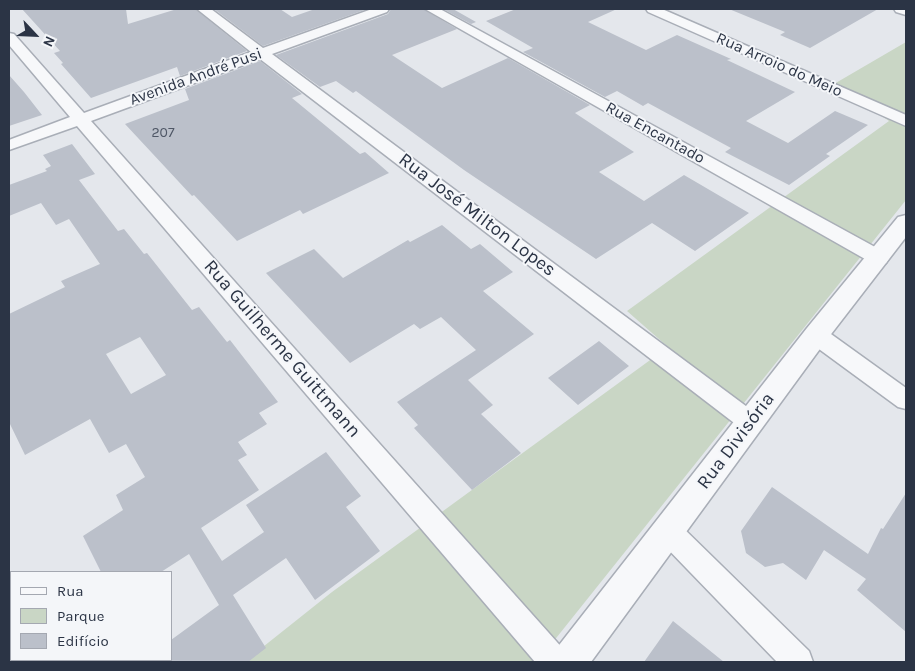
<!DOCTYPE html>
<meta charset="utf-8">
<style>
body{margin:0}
#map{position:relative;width:915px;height:671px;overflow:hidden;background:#e4e7ec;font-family:Karla,sans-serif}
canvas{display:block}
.frame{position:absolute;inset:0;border:10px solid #2b3445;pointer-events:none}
.legend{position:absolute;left:10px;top:571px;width:162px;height:90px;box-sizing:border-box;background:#f4f6f9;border:1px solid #a4a8b1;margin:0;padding:6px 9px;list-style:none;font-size:15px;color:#2b3445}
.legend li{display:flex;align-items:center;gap:10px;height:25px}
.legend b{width:25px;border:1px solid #a4a8b1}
.north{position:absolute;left:10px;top:10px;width:50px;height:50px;-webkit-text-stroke:4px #f4f6f9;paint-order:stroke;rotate:115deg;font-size:14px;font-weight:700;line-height:20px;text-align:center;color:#2b3445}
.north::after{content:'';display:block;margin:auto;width:18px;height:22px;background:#2b3445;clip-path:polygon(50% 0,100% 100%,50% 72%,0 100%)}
</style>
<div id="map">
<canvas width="915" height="671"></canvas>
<div class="frame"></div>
<ul class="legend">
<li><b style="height:6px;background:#f7f8fa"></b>Rua</li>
<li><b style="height:14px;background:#c9d6c5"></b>Parque</li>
<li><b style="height:14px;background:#bbc0ca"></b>Edifício</li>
</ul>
<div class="north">N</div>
</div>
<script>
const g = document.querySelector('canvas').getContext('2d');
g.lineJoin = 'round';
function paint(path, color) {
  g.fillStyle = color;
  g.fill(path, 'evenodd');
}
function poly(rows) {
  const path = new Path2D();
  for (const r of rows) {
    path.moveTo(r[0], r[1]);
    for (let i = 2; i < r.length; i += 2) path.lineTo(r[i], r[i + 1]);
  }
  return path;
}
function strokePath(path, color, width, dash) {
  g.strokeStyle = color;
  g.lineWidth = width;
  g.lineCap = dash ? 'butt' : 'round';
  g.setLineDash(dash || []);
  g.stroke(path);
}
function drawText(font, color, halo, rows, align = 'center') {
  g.font = font + ' Karla,sans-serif';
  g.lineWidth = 4;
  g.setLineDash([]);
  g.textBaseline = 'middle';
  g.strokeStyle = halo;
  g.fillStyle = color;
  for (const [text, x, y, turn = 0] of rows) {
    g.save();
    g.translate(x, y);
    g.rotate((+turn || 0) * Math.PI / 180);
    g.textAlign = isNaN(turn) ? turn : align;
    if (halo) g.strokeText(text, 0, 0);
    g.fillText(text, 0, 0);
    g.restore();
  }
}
const green = poly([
 [906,42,906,200,537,662,244,662,332,592,668,347,627,311,889,121,834,84]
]);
const building = poly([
 [22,9,126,9,128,24,177,9,195,9,247,51,180,76,177,67,91,98,61,64,63,63,54,53,60,51],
 [214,9,280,9,292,17,315,9,367,9,263,46],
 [391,9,423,9,457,29,392,55,442,88,508,58,590,105,575,113,634,152,599,172,644,201,684,175,749,213,695,251,652,223,596,259,464,170,356,91,353,93,336,81,320,87,276,55,388,14],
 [443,9,453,9,476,22,471,24],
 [516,9,617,9,588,22,646,50,677,35,731,59,727,60,795,92,746,121,788,143,835,111,868,125,826,154,830,156,789,185,725,152,731,148,648,103,643,106,617,91,605,97,523,52,533,48,486,21],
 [729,9,878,9,810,48,780,35,785,32],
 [260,61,302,94,292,98,360,154,365,152,389,173,303,214,300,210,237,241,194,195,192,196,125,124,189,100,185,89],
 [9,75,24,92,42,115,9,126],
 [72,144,95,174,79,180,118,231,124,229,144,254,147,253,192,310,199,307,227,342,230,340,278,402,259,413,267,424,238,442,247,455,238,460,259,490,201,528,222,561,264,532,246,505,326,452,361,496,346,507,380,551,315,600,286,558,233,595,266,648,248,662,171,662,171,640,219,605,189,554,161,572,101,572,83,536,123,510,116,495,145,477,126,444,109,453,90,419,25,455,9,422,9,314,65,287,61,281,100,264,69,219,56,225,41,203,9,216,9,185,47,171,45,169,51,166,43,155],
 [140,337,166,375,131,394,106,354],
 [442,225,471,249,480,244,513,272,483,291,534,334,468,380,493,405,481,414,521,453,472,490,414,428,418,425,397,402,476,350,441,317,420,329,414,324,350,363,266,273,314,249,343,278,408,240,410,242],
 [599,341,629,366,578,405,548,378],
 [772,487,868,554,881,528,883,529,906,493,906,632,857,590,866,579,824,550,806,580,783,563,765,567,746,553,741,531],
 [673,621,724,662,644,662]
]);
const minor = poly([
 [197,9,211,9,263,48,372,9,389,9,387,12,272,54,758,415,762,422,758,429,750,432,742,429,260,59,91,121,565,651,569,662,535,662,77,126,9,150,9,140,70,117,9,45,9,33,14,34,84,113,251,52,197,9],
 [425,9,440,9,886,253,889,258,886,263,879,265,872,263,425,9],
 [646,9,662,9,906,115,906,126,648,12,646,9],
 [894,9,906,9,906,15,896,12,894,9],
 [816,327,824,329,906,388,906,409,898,407,808,341,805,335,808,329,816,327],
 [668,518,677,522,809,651,813,662,777,662,659,540,655,531,659,522,668,518]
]);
const tertiary = poly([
 [906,215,906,237,825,342,591,662,551,662,556,649,807,328,898,217,906,215],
 [9,604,11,605,11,646,9,645,9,604],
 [11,647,11,660,42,660,43,662,9,662,11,647]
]);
const farNumbernames = [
 ["207",163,133]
];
const farStreetnames = [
 ["Rua Arroio do Meio",779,65,24],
 ["Avenida André Pusi",196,77,-20],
 ["Rua Encantado",655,133,29]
];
const streetNames = [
 ["Rua José Milton Lopes",477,215,37],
 ["Rua Guilherme Guittmann",282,349,49],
 ["Rua Divisória",736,441,-53]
];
paint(green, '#c9d6c5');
paint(building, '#bbc0ca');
strokePath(minor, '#a9aeb7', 3);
strokePath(tertiary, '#a9aeb7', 3);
paint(minor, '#f7f8fa');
paint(tertiary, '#f7f8fa');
drawText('14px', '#4f5766', null, farNumbernames);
drawText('16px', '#2b3445', '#f4f6f9', farStreetnames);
drawText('19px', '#2b3445', '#f4f6f9', streetNames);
</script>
